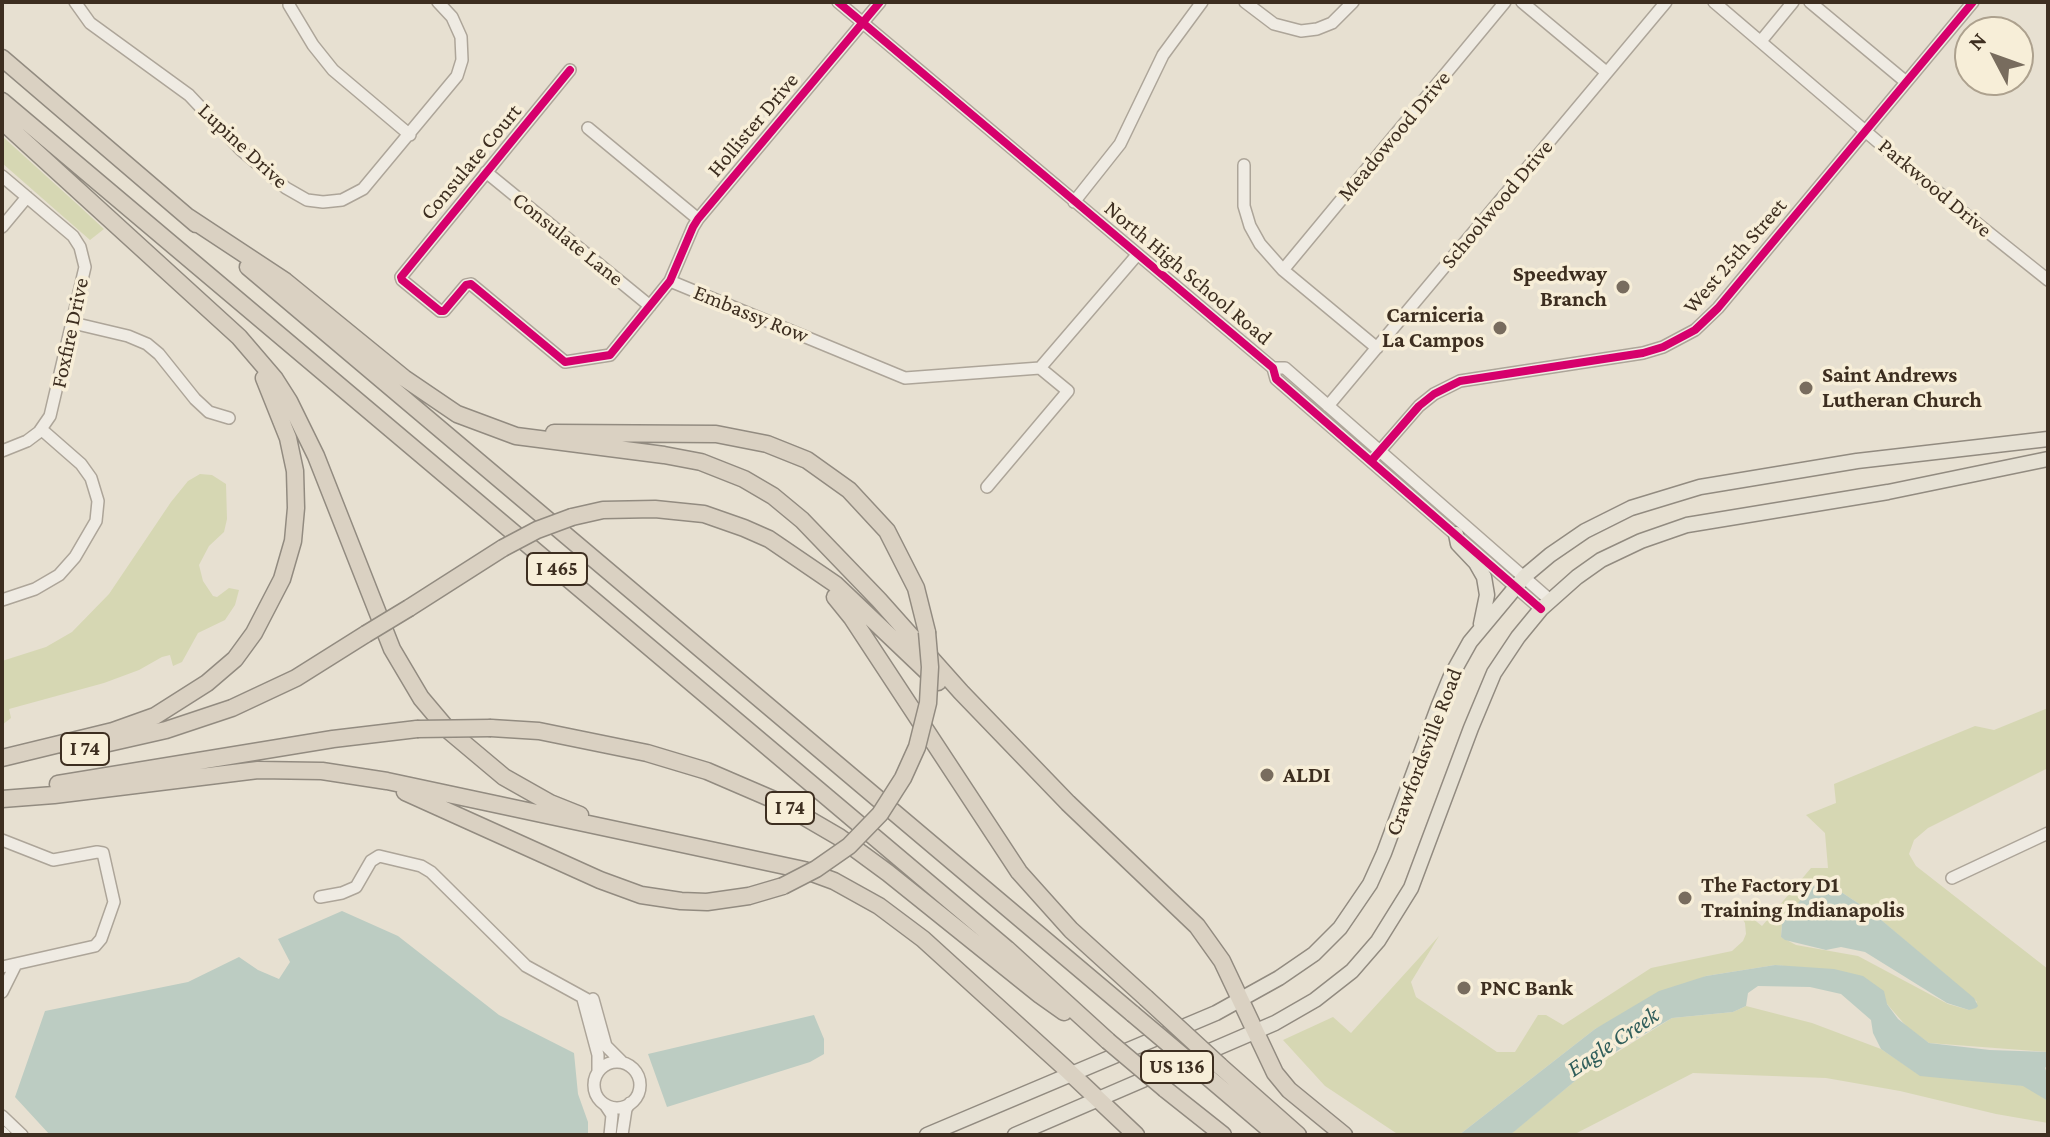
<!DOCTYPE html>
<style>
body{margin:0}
#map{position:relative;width:2050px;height:1137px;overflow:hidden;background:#e7e0d1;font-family:"Crimson Pro",serif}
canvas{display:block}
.frame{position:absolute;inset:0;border:4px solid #3d2e20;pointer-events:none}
.north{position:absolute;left:1954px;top:16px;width:80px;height:80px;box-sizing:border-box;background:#f7eed8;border:2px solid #ada18e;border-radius:50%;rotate:311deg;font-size:22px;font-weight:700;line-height:32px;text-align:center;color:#3d2e20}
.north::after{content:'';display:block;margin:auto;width:28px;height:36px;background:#786c5e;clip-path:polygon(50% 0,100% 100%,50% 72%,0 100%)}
</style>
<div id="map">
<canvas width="2050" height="1137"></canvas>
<div class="frame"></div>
<div class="north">N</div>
</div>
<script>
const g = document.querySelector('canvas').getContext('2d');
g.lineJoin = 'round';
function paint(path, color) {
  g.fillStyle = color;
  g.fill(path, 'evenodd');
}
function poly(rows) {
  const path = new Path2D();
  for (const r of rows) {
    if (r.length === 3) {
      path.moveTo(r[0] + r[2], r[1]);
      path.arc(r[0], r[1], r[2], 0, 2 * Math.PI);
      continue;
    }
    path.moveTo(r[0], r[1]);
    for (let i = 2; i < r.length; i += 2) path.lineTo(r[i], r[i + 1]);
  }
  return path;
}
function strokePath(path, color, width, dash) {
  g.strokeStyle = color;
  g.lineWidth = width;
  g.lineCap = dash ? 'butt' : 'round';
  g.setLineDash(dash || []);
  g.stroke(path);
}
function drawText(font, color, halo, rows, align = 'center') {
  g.font = font + ' "Crimson Pro",serif';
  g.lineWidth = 7;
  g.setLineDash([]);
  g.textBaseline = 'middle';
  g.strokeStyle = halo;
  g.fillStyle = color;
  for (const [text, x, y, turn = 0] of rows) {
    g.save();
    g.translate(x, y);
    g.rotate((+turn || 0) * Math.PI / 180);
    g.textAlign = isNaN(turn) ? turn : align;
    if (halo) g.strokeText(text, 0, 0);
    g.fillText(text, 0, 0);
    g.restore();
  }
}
const green = poly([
 [2,136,77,204,104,229,90,240,2,163],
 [200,474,212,475,226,484,227,519,224,532,209,546,199,565,203,581,213,596,217,597,229,588,239,590,235,605,225,620,198,633,182,662,173,666,170,655,162,657,139,670,104,683,9,709,11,718,2,725,2,661,46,647,72,632,109,594,171,502,188,481],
 [2048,708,2048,768,1928,828,1914,840,1909,854,1916,866,2048,969,2048,1052,1929,1043,1907,1027,1887,1004,1848,973,1775,965,1706,976,1595,1029,1459,1135,1399,1135,1325,1086,1283,1040,1333,1017,1351,1033,1439,936,1411,982,1416,997,1497,1052,1515,1052,1538,1015,1546,1015,1563,1025,1651,968,1732,951,1743,941,1746,934,1745,923,1739,913,1741,909,1762,926,1811,868,1828,868,1825,833,1806,815,1836,803,1834,784,1975,726,1994,730],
 [1816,884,1829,884,1873,913,1977,1002,1969,1010,1948,1004,1858,956,1796,945,1781,937,1782,924],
 [1746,1006,1812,1023,1881,1049,1920,1075,2026,1086,2048,1101,2048,1123,1996,1114,1900,1091,1826,1078,1693,1073,1573,1135,1509,1135,1587,1071,1672,1018,1733,1012]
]);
const water = poly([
 [1821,883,1829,884,1873,913,1974,998,1978,1006,1976,1008,1969,1010,1947,1003,1865,952,1841,947,1826,950,1785,940,1781,937,1782,924,1805,894,1816,884],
 [342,911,398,936,499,1015,574,1053,578,1094,588,1122,588,1135,50,1135,15,1097,45,1011,188,982,239,957,258,970,279,979,290,962,278,939],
 [1775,965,1834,969,1863,976,1884,991,1887,1004,1898,1019,1929,1043,1990,1050,2048,1052,2048,1064,2045,1068,2048,1076,2048,1101,2023,1086,1920,1076,1881,1049,1873,1033,1871,1020,1841,994,1810,987,1758,986,1748,993,1746,1006,1733,1012,1672,1018,1629,1043,1587,1071,1510,1135,1459,1135,1595,1029,1659,991,1706,976],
 [814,1015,824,1039,824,1054,810,1062,667,1107,648,1054]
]);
const minor = poly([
 [75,2,90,23,189,95,241,150,286,188,307,200,323,202,342,200,363,189,457,76,462,60,461,37,452,17,438,2],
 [838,2,1273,368,1276,379,1541,609],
 [1245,2,1274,24,1301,31,1317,29,1332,23,1353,2],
 [1522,2,1606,72],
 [1714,2,1919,177,2048,280],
 [1810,2,1906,82],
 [289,5,313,45,333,70,410,135],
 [1761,41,1793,2],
 [570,70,401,277,402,280,440,311,444,311,466,285,471,284,565,362,610,355,670,281,693,227,698,219,880,2],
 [588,128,698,219],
 [1244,165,1244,206,1250,226,1260,244,1283,270,1377,348],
 [486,172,650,306],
 [2,176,73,236,80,247,85,267,50,416,39,432,27,441,2,451],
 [1074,202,1120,144,1163,55,1202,2],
 [2,227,27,197],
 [1283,270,1505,2],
 [670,281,905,378,1040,368,1068,391,987,487],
 [73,323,128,336,147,344,159,354,195,399,209,412,229,418],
 [1040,368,1137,255],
 [1273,368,1285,368,1550,600],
 [1328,406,1666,2],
 [1372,460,1419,406,1434,394,1460,381,1643,353,1663,347,1695,330,1718,308,1973,2],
 [2,600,35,589,59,575,75,557,96,521,98,501,91,478,81,464,41,429],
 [2,840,53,860,97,852,103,853,114,902,101,939,95,946,2,967],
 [1952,878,2048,833],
 [320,897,342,893,356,887,371,861,379,856,421,866,431,872,526,966,588,1000],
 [2,992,16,964],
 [583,999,598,1055,598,1072],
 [593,999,606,1046,622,1062],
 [617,1085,23],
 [606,1106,612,1115,610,1135],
 [2,1116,22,1135],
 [2,1132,5,1135],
 [622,1135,626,1109,630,1103]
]);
const major = poly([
 [1456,534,1458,544,1476,563,1484,577,1487,595,1481,624],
 [927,1135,1216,1013,1279,978,1314,954,1340,928,1370,884,1384,853,1439,705,1451,676,1470,642,1525,576,1550,555,1585,531,1631,508,1700,487,1857,461,2048,439],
 [1015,1135,1275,1023,1315,1000,1352,971,1378,941,1411,888,1471,728,1494,673,1518,637,1541,609,1577,577,1601,560,1641,541,1687,525,1888,492,2048,459]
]);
const highway = poly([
 [2,58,196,224],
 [2,101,1007,949,1108,1041],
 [2,121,239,337,275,379,289,401,316,456,392,649,421,698,448,730,504,777,550,803,580,815],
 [188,217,285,281,404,378,457,414,516,436,664,455,701,462,744,479,773,496,802,520,879,600,961,692,1068,803,1197,926,1222,961,1275,1073,1289,1090,1344,1135],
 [248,267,1133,1014],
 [554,433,716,434,767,444,807,460,849,490,887,531,916,588,927,632],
 [572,517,603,510,655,509,704,514,744,528,769,539,835,584,938,682],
 [835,597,852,618,1019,872,1071,930,1146,998],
 [409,608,503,548],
 [491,728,539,731,647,753,707,771,779,802,839,837,888,873,1040,995,1064,1012],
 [69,752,166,730,232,708,296,678,366,634],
 [2,758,113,731,155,716,207,683,235,659,254,633,282,579,293,541,296,508,295,471,288,438,264,378],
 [58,784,333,739,417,729],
 [405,792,600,880,641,895,681,901,707,902,749,896,783,886],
 [2,799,54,795,258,770,322,771,387,781,804,870,834,881,879,906,923,939,1065,1068,1136,1135],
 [1220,1066,1298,1135],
 [1203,1073,1276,1135],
 [1165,1089,1223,1135]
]);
const highwayBridge = poly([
 [503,548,537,530,572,517],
 [366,634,409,608],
 [417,729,491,728],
 [783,886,816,869,849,846,880,814,903,778,917,747,928,703,930,667,927,632],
 [1146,998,1220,1066],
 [1133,1014,1203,1073],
 [1108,1041,1165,1089]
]);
const cycleway = poly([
 [838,2,1273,368,1276,379,1541,609],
 [570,70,401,277,402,280,440,311,444,311,466,285,471,284,565,362,610,355,670,281,693,227,698,219,880,2],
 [1372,460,1419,406,1434,394,1460,381,1643,353,1663,347,1695,330,1718,308,1973,2]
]);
const markers = [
 [1623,287,8,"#786c5e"],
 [1500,328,8,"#786c5e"],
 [1806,388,8,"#786c5e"],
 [1267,775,8,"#786c5e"],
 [1685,898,8,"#786c5e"],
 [1464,988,8,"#786c5e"]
];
const shields = [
 [557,569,60],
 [85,749,48],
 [790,808,48],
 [1177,1067,72]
];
const shieldNames = [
 ["I 465",557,569],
 ["I 74",85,749],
 ["I 74",790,808],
 ["US 136",1177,1067]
];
const streetNames = [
 ["Hollister Drive",753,125,-50],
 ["Meadowood Drive",1394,136,-50],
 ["Lupine Drive",243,146,43],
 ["Consulate Court",471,162,-50],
 ["Parkwood Drive",1935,188,40],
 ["Schoolwood Drive",1497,204,-50],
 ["Consulate Lane",568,239,39],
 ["West 25th Street",1735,256,-49],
 ["North High School Road",1188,273,40],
 ["Embassy Row",751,314,22],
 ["Foxfire Drive",70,333,-78],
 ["Crawfordsville Road",1424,752,-69]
];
const poiNames = [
 ["Speedway",1607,274,"right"],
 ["Branch",1607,299,"right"],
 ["Carniceria",1484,315,"right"],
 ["La Campos",1484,340,"right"],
 ["Saint Andrews",1822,375],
 ["Lutheran Church",1822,400],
 ["ALDI",1283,775],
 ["The Factory D1",1701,885],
 ["Training Indianapolis",1701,910],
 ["PNC Bank",1480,988]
];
const waterNames = [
 ["Eagle Creek",1613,1042,-34]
];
paint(green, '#d6d7b3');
paint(water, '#bcccc2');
strokePath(minor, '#ada599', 14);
strokePath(major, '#928b80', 17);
strokePath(highway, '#928b80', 19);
strokePath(minor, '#efebe3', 11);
strokePath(major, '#e6e1d4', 14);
strokePath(highway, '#dad1c2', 16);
strokePath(highwayBridge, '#928b80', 19, []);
strokePath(highwayBridge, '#dad1c2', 16);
strokePath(cycleway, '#d6006c', 8);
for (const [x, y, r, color] of markers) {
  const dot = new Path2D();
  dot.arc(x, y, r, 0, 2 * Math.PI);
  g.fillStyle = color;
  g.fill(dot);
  strokePath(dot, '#f7eed8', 3);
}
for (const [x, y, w] of shields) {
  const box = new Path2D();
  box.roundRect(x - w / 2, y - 16, w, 32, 6);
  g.fillStyle = '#f7eed8';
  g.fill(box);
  strokePath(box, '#3d2e20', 2);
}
drawText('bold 20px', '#3d2e20', null, shieldNames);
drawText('22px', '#3d2e20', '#f7eed8', streetNames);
drawText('bold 22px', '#3d2e20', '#f7eed8', poiNames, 'left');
drawText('italic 24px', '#2f5d5a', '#f7eed8', waterNames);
</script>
